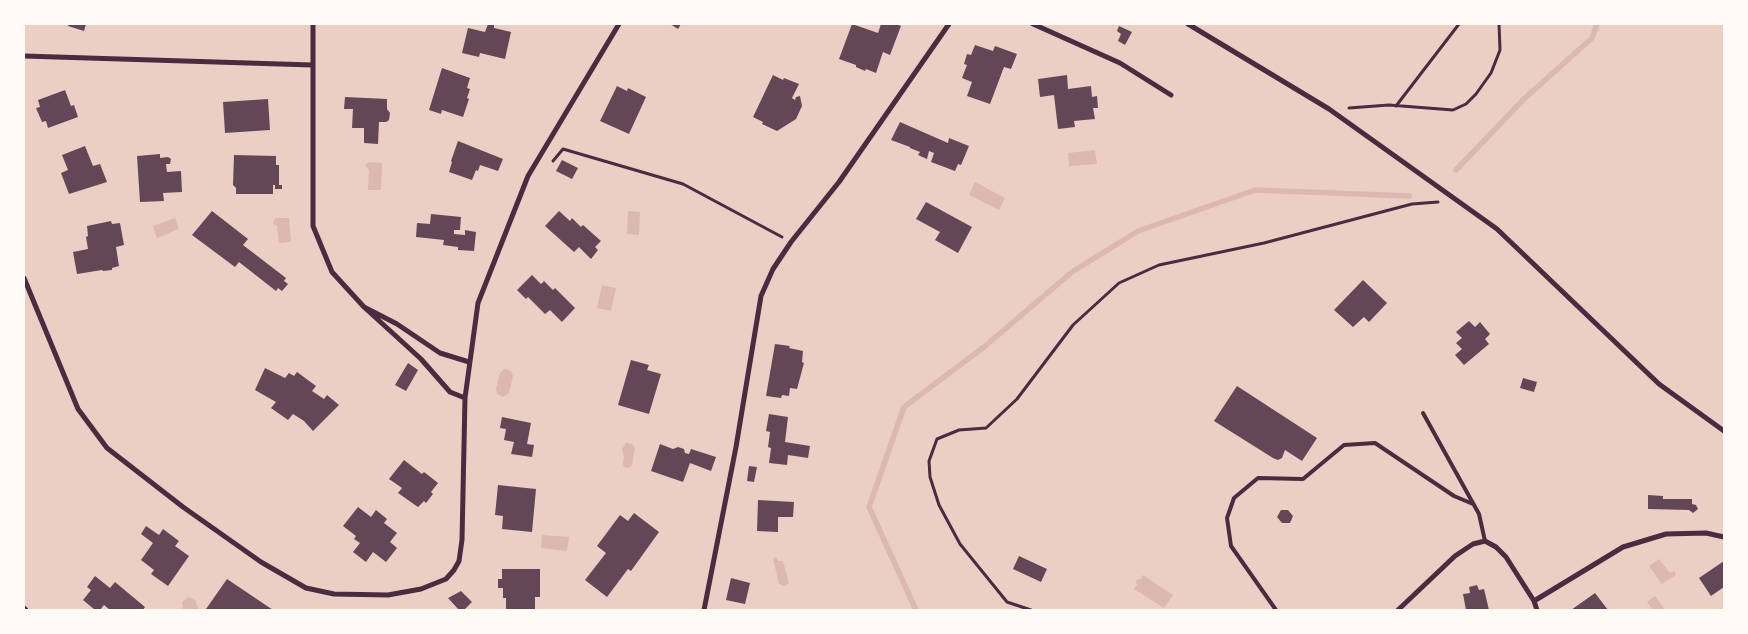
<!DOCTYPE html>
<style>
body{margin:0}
#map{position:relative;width:1748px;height:634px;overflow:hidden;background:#f7e1d7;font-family:"IBM Plex Sans",sans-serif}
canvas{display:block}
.frame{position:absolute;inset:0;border:25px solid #fffaf5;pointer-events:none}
</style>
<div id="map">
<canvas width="1748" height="634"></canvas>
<div class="frame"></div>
</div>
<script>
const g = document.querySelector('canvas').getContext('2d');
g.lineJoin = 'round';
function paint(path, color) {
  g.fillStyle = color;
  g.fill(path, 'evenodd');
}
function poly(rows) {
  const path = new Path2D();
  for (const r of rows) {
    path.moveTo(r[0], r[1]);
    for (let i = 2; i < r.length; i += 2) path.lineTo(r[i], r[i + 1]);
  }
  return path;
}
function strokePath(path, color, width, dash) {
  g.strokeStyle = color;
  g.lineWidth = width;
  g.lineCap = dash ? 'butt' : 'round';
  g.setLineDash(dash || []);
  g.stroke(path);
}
const green = poly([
 [24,24,1724,24,1724,610,24,610]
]);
const water = poly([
 [1095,150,1097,164,1069,166,1068,153],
 [368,162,382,163,381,190,368,190,369,170,365,166],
 [975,182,1005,198,999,210,969,195],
 [628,211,640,212,639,235,627,234],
 [175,218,179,229,157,238,153,226],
 [289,218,291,242,279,243,277,226,273,224,273,221,276,218],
 [602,285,616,288,611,311,597,308],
 [504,369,511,371,513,376,509,393,503,397,497,394,496,389,500,373],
 [626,443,632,444,635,448,632,465,629,468,624,467,623,464,624,457,622,449],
 [542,535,569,537,567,551,541,548],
 [776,557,778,561,783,561,789,583,784,586,779,584,773,558],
 [1659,559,1670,573,1674,571,1676,575,1662,584,1649,566],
 [1143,575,1173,595,1164,608,1134,589,1137,585,1136,580,1141,579],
 [1655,596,1665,610,1653,610,1647,602],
 [188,597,195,600,199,610,183,610,182,602]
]);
const stream = poly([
 [1456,170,1524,99,1592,38,1597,24],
 [916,610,869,507,904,407,984,347,1072,272,1138,231,1255,190,1409,196]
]);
const building = poly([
 [69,24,86,24,84,31,68,26],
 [488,24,494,24,494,28,511,32,505,59,480,53,479,57,462,53,468,28,485,32],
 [670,24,681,24,678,29],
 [852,24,878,33,881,24,896,24,901,26,890,55,883,52,876,73,866,69,865,71,856,67,856,65,839,59],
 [1119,26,1132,32,1125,45,1118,41,1121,34,1117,31],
 [975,45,993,51,995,46,1017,54,1011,69,1004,67,990,104,967,96,972,82,962,78,967,65,964,64,967,54,971,55],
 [442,68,470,78,467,88,470,89,467,98,469,99,463,117,442,110,441,114,429,110],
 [773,75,783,80,784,78,799,84,792,98,795,100,796,97,800,96,802,106,796,119,777,131,762,124,763,122,753,117],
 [1067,75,1068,89,1091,86,1092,97,1097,96,1098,108,1093,108,1095,119,1074,121,1075,127,1058,129,1054,95,1040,97,1038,79],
 [617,86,627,91,628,88,646,97,629,134,600,121],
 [65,90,71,106,74,105,78,117,48,128,46,121,42,122,36,108,40,107,38,100],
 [345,97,387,99,387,109,390,113,389,120,386,122,379,122,378,144,364,143,364,128,352,128,353,109,344,109],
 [268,99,270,130,225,133,223,102],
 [900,122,948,143,949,138,969,146,961,165,958,164,955,171,931,162,934,153,929,151,927,159,918,155,920,152,910,148,910,147,891,140],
 [458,141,503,159,498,171,480,165,478,171,476,170,472,180,449,172,452,162,451,161],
 [85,146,93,166,100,164,107,182,69,194,61,173,68,170,62,155],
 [160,154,160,158,168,157,171,159,170,164,166,164,167,172,181,171,182,192,163,193,164,201,140,202,137,156],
 [234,155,276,156,276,165,279,165,279,185,282,185,282,189,275,189,275,185,273,185,273,194,236,194,236,188,233,185],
 [562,160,578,168,572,179,556,171],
 [926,202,972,227,958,253,935,240,940,232,916,219],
 [212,211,248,239,243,245,286,278,284,281,288,284,282,291,278,288,276,291,239,262,235,267,192,235],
 [559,211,570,221,572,218,581,227,583,225,601,241,595,247,598,250,591,259,579,247,574,252,545,226],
 [431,214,461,217,460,230,454,230,454,234,465,235,465,230,476,232,474,251,458,250,458,247,443,245,444,240,416,237,417,223,430,224],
 [111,221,112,224,120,223,124,245,116,247,119,266,112,268,112,270,103,271,102,270,77,274,73,252,88,249,86,237,88,236,87,226],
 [532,275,541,284,544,281,553,290,555,288,575,308,562,322,550,310,545,314,528,297,526,299,517,290],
 [1363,280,1387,303,1369,322,1364,317,1353,327,1334,310],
 [1469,321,1475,327,1480,322,1490,334,1485,339,1489,344,1464,365,1455,355,1462,349,1456,343,1462,338,1456,332],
 [775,344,790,346,789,348,803,351,802,362,804,363,797,389,790,388,789,396,782,395,781,398,766,396],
 [631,360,649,365,647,370,661,374,649,414,618,405],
 [408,363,418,370,406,391,395,385],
 [265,368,285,378,289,373,294,376,297,372,316,386,312,391,324,399,327,395,339,405,313,431,304,421,293,414,288,420,271,408,276,402,255,390],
 [1523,378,1537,382,1534,392,1520,388],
 [1237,386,1317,438,1302,461,1285,450,1282,458,1278,460,1273,458,1214,421],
 [769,414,788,417,785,442,810,446,808,458,788,455,787,465,769,463,771,448,768,447,770,432,766,431],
 [502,417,531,423,527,444,534,445,532,457,511,454,514,442,504,440,506,429,500,428],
 [660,444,673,449,678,447,684,449,685,453,689,454,691,449,716,457,711,471,690,463,683,482,651,471],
 [404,460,422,474,424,472,438,483,431,492,433,494,426,503,424,501,418,507,398,493,402,488,389,479],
 [749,466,757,467,754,482,747,481],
 [498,485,536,489,532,532,502,529,503,516,495,515],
 [1648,495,1663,496,1663,499,1692,499,1692,504,1696,505,1698,509,1693,513,1689,510,1648,509],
 [758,500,794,502,793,517,778,517,778,532,757,531],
 [358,507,371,517,376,510,387,519,384,523,397,533,390,542,397,548,386,562,373,552,366,562,353,552,360,543,354,539,356,536,343,526],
 [1281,510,1288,510,1293,516,1290,523,1282,523,1277,517],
 [634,513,659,532,631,571,628,569,607,597,585,580,606,553,597,546,620,515,628,521],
 [146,526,159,535,163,529,179,541,175,546,189,556,168,586,151,574,154,570,141,560,153,543,141,534],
 [1019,556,1047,569,1041,582,1013,569],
 [1724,561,1724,587,1711,596,1699,578],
 [502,569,540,569,540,597,535,597,535,609,506,609,506,598,503,598,503,588,498,588,498,579,502,579],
 [95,576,110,588,115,582,145,607,143,610,110,610,104,605,100,610,95,610,83,600,91,590,87,587],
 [731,578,750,583,745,604,726,600],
 [227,579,273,610,209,610,206,609],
 [1477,585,1479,590,1484,589,1489,610,1466,610,1463,594,1470,593,1469,587],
 [461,591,472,602,464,610,459,610,448,598],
 [1595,593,1608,610,1571,610]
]);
const path = poly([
 [1396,106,1459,24],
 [1349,108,1389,105,1453,110,1466,104,1476,94,1491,73,1500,50,1499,24],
 [553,161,563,149,683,184,782,237],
 [1031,610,1007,602,960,544,939,505,930,477,929,461,937,439,959,430,986,428,1017,399,1073,325,1119,283,1159,265,1264,243,1412,204,1438,202]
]);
const service = poly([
 [1423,413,1479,514,1485,541],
 [1276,610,1231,546,1227,518,1234,498,1258,478,1303,479,1344,445,1375,443,1454,496,1473,504]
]);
const minor = poly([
 [313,24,313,226,332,272,364,307],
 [1033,24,1120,63,1171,95],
 [1188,24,1329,109,1497,229,1659,384,1724,431],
 [24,56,312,65],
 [24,278,78,409,107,448,183,507,261,562,306,588,334,594,388,595,421,589,446,579,454,570,459,561,462,540,465,398,478,303,528,176,619,24],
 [465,398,450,392,421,359,364,307,397,324,440,353,469,362],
 [1534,601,1623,547,1666,534,1706,533,1724,537],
 [24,608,26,610],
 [704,610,736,447,761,296,773,269,791,242,839,182,949,24],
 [1398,610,1455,556,1473,544,1485,541,1496,547,1506,557,1534,601,1537,610]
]);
paint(green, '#ebcfc5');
paint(water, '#dcb8b0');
strokePath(stream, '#dcb8b0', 5.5);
paint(building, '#644757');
strokePath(path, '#4a2c40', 3);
strokePath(service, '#4a2c40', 4);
strokePath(minor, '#4a2c40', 5);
</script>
